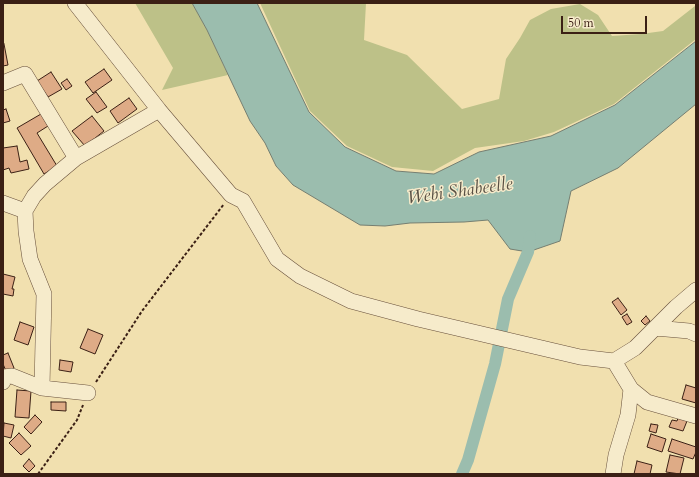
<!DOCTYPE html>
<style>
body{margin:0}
#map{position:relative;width:699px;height:477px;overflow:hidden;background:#f1e0af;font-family:Cardo,serif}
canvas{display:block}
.frame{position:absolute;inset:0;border:4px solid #3b2015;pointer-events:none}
.scale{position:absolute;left:561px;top:16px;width:86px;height:18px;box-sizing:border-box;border:2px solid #3b2015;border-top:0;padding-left:5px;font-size:12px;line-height:14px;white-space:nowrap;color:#3b2015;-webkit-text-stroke:3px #f6ebcb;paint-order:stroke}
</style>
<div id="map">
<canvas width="699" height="477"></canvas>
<div class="frame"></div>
<div class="scale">50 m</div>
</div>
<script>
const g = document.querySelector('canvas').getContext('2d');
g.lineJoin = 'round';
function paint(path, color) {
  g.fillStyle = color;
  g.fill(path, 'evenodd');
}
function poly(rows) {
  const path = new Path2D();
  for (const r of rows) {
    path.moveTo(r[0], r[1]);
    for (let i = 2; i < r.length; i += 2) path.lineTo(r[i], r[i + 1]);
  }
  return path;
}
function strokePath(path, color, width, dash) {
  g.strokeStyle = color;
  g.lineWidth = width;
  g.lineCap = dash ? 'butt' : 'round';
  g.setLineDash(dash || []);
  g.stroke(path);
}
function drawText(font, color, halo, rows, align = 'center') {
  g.font = font + ' Cardo,serif';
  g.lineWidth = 3;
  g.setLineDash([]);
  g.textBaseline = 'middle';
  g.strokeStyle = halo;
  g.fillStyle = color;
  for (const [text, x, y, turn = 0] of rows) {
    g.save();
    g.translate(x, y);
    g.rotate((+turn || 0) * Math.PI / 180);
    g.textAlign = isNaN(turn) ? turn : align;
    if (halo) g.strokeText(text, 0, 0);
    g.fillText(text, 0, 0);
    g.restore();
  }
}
const green = poly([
 [135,3,192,3,207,30,228,75,162,90,173,68],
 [260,3,366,3,364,40,407,55,462,109,499,99,506,59,520,38,530,20,551,9,580,4,598,15,612,36,641,34,663,31,695,6,696,3,696,39,614,104,554,132,524,141,475,148,433,171,392,167,347,146,310,111]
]);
const water = poly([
 [192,3,257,3,309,112,345,147,396,171,434,174,479,152,551,136,615,105,696,41,696,104,618,168,571,191,560,241,528,252,510,249,488,220,464,222,410,223,385,226,360,225,293,185,276,166,265,143,250,121,207,30,192,3]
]);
const canal = poly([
 [462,474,468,460,495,364,508,299,528,252,530,236]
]);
const building = poly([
 [4,44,8,65,3,66,3,45,4,44],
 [104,69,112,80,93,93,85,82,104,69],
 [51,72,62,89,48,97,37,81,51,72],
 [67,79,72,86,66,90,61,83,67,79],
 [96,92,107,107,97,113,86,99,96,92],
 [129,98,137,109,118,123,110,111,129,98],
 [6,109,10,121,3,123,3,110,6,109],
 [41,114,48,126,37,133,57,166,44,174,17,128,41,114],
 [92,116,104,131,85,146,72,131,92,116],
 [17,146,20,162,27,160,29,169,11,173,9,168,3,170,3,148,17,146],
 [3,274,15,277,12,289,14,289,13,296,3,294,3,274],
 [618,298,627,310,621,315,612,302,618,298],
 [627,314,632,322,627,325,622,317,627,314],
 [646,316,650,321,645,325,641,321,646,316],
 [20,322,34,327,28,345,14,340,20,322],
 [88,329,103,335,95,354,80,348,88,329],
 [8,353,14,368,6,371,3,364,3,355,8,353],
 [60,360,73,362,71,372,59,370,60,360],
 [686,385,696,388,696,403,682,399,686,385],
 [17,390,31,391,29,418,15,417,17,390],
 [51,402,66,402,66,411,51,410,51,402],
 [35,415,42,422,31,434,24,427,35,415],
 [678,418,687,421,683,431,669,427,672,420,677,421,678,418],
 [4,423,14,425,11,438,3,436,4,423],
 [651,424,658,425,656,433,649,431,651,424],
 [19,433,31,446,21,455,9,443,19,433],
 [651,434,666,439,662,452,647,447,651,434],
 [672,439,696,447,696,452,693,459,668,451,672,439],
 [670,455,684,458,680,474,666,472,670,455],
 [29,459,35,466,29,472,23,466,29,459],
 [637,461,652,465,650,474,634,474,637,461]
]);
const path = poly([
 [96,382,142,311,224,204],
 [38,474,77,420,83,405]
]);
const minor = poly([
 [75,3,159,110,231,195,243,201,277,259,300,276,351,301,418,319,580,357,614,361,635,348,676,307,696,290],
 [3,83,25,74,76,158],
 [3,203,25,211,26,231,30,259,44,294,42,388],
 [25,211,34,196,45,184,76,158,159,110],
 [655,328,689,331,696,334],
 [614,361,631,389,647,402,696,416],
 [3,382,4,377,12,376,42,388,88,393],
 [613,474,616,455,628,415,631,389]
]);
const waterNames = [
 ["Webi Shabeelle",460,192,-8]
];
paint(green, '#bdc188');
paint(water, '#9bbdae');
strokePath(water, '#757e71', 1);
strokePath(canal, '#9bbdae', 12);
paint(building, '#deab86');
strokePath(building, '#3b2015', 1);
strokePath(minor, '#68503c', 16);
strokePath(path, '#3b2015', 2, [3, 2]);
strokePath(minor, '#f6ebcb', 15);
drawText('italic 18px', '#584f43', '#f6ebcb', waterNames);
</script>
